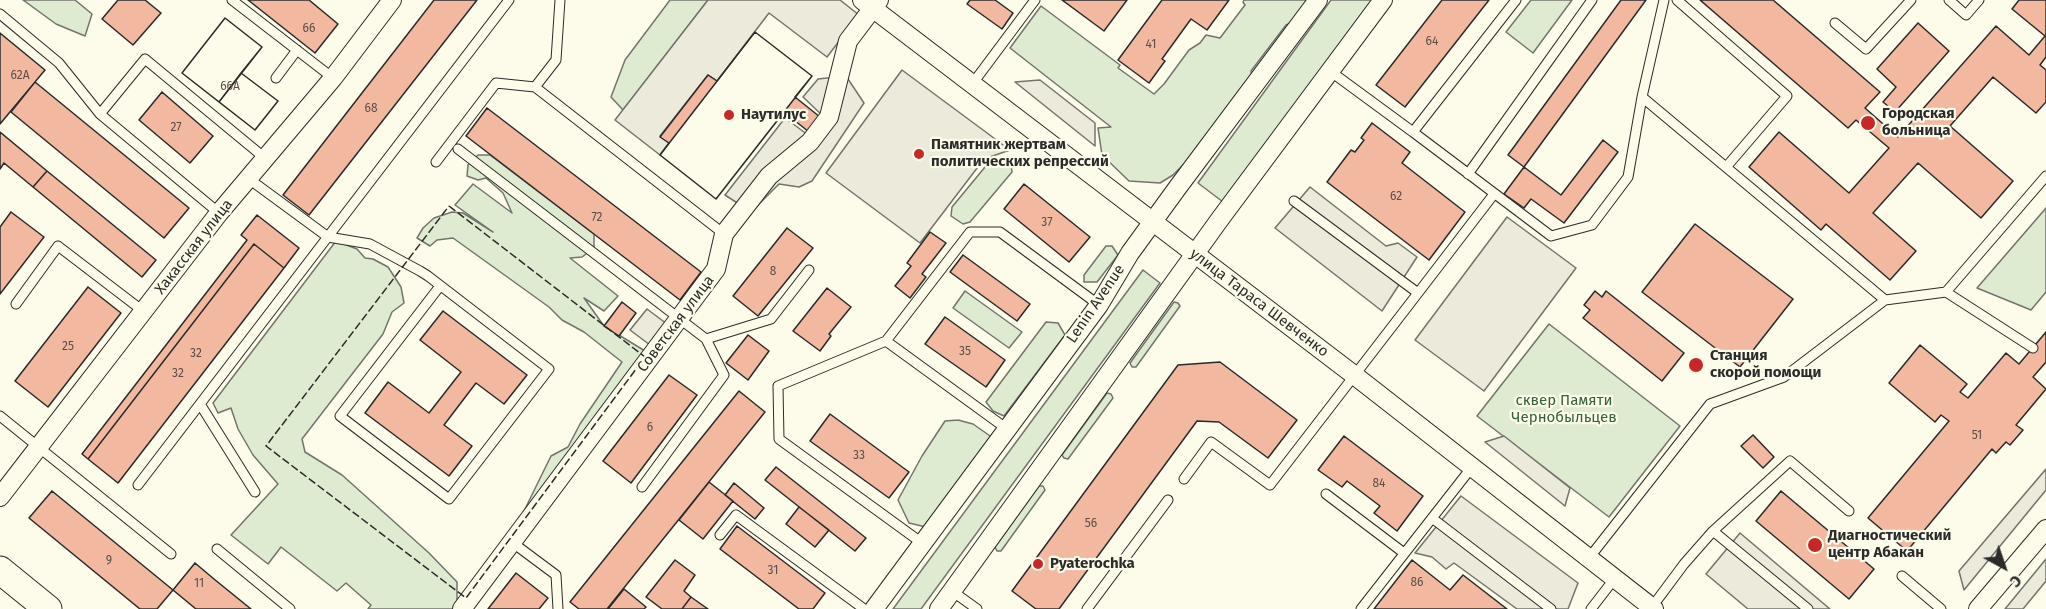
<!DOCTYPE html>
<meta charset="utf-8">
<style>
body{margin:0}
#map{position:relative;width:2046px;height:609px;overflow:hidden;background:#fdfbea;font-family:"Fira Sans",sans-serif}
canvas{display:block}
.north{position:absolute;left:1974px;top:537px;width:60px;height:60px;-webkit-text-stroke:4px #fdfbea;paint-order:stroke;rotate:140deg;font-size:16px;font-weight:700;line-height:24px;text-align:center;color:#2b2b2b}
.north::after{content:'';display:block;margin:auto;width:21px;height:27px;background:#2b2b2b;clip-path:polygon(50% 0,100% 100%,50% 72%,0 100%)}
</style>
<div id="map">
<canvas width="2046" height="609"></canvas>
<div class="north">С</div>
</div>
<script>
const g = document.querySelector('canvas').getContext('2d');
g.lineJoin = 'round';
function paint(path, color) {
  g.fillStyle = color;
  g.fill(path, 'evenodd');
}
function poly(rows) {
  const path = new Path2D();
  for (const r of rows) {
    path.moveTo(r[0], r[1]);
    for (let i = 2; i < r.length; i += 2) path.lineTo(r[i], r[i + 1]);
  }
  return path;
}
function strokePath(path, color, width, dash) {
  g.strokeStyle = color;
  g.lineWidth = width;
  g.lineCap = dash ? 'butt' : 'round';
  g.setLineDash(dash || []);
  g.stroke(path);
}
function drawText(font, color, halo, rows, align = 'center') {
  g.font = font + ' "Fira Sans",sans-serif';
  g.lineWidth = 4.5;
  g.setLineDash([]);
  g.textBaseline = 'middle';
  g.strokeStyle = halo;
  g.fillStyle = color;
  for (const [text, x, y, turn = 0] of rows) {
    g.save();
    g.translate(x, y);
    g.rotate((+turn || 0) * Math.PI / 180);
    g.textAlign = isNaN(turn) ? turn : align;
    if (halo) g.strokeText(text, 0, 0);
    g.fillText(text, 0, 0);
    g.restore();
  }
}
const green = poly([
 [23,0,75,0,92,14,85,36,56,24,23,0],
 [670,0,708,0,623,110,611,97,625,60,670,0],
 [1244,0,1308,0,1293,22,1286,25,1251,71,1252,78,1185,163,1173,175,1160,183,1129,181,1102,155,1098,128,1111,127,1010,48,1041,6,1120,65,1118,68,1154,94,1164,84,1189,50,1200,43,1206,35,1220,38,1245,5,1243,2,1244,0],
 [1331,0,1374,0,1223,202,1198,183,1331,0],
 [1531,0,1572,0,1533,53,1506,32,1531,0],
 [478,155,490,155,594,234,594,248,582,257,570,258,618,296,604,311,584,298,604,326,650,354,529,515,524,511,551,456,568,447,580,424,622,362,584,332,562,320,549,307,453,238,437,240,430,246,417,238,423,228,434,218,452,212,463,213,493,232,455,205,473,184,512,213,503,193,486,178,478,180,467,176,468,165,478,155],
 [990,161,1011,164,1012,172,970,222,963,224,951,216,952,207,990,161],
 [2046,208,2046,292,2031,310,1977,288,2046,208],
 [336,241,357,249,365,258,373,259,388,267,401,287,404,303,392,312,383,334,302,439,305,452,342,475,429,553,457,582,457,609,368,609,371,605,346,583,337,591,281,547,268,564,231,535,278,484,253,455,238,429,231,408,218,413,213,403,336,241],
 [1106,246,1112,246,1118,255,1097,282,1084,282,1084,275,1106,246],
 [1143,270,1160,283,921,609,893,609,1143,270],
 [965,291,1022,332,1009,348,953,308,965,291],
 [1174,302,1178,303,1180,306,1136,367,1132,367,1130,363,1174,302],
 [1046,322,1058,323,1065,335,1004,416,993,411,986,402,1046,322],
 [1549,324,1680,426,1609,517,1477,416,1549,324],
 [1107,393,1111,394,1113,398,1068,459,1064,458,1062,455,1107,393],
 [958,420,973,424,993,438,926,527,909,523,898,500,922,456,945,421,958,420],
 [1039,486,1043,486,1045,490,1001,551,997,551,995,547,1039,486]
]);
const parking = poly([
 [708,0,840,0,859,15,827,57,769,13,717,81,708,75,660,136,669,143,660,155,615,120,708,0],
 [902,70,1010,150,984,159,920,243,826,173,902,70],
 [846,76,864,103,812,181,799,187,779,184,751,212,725,195,785,118,808,135,823,116,803,97,818,79,846,76],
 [1040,80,1095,123,1095,146,1015,82,1040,80],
 [1310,187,1386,246,1398,243,1417,257,1382,311,1275,228,1310,187],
 [1507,217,1576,268,1484,391,1415,340,1507,217],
 [647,309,675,330,658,351,630,330,647,309],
 [1504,436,1570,488,1565,506,1485,442,1504,436],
 [2046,469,2046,490,1964,590,1959,571,2046,469],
 [1461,496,1578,583,1568,609,1517,609,1454,563,1446,569,1432,557,1415,553,1461,496],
 [1740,533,1830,609,1748,609,1706,574,1740,533],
 [2046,559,2046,581,2023,609,2005,609,2046,559]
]);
const building = poly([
 [118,0,145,0,161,13,133,45,102,19,118,0],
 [248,0,309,0,338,24,315,53,248,0],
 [434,0,477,0,309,215,283,195,434,0],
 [970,0,995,0,1013,13,1002,29,967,4,970,0],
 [1062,0,1127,0,1104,31,1062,0],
 [1162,0,1229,0,1207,30,1191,19,1162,59,1165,61,1149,83,1118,60,1162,0],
 [1442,0,1489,0,1405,107,1376,85,1442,0],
 [1621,0,1646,0,1524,167,1508,155,1621,0],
 [1700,0,1773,0,1880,92,1865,108,1898,137,1996,26,2029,55,2045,36,2012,9,2019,0,2046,0,2046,57,2040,65,2046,70,2046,102,2036,113,1993,77,1950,126,2013,181,1981,218,1918,163,1873,213,1916,251,1890,280,1826,224,1821,230,1749,167,1779,132,1849,193,1889,148,1856,120,1848,128,1700,0],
 [225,18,262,47,241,73,278,101,255,130,182,73,225,18],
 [225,18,262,47,219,102,182,73,225,18],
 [1918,23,1949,51,1895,112,1883,102,1896,87,1877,69,1918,23],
 [755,32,812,76,795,97,820,117,809,132,784,112,716,199,660,155,669,143,660,137,708,75,717,81,755,32],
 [755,32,812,76,716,199,660,155,755,32],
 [0,33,45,70,0,124,0,33],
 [241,73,278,101,255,130,219,102,241,73],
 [35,82,189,208,164,238,11,112,35,82],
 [162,92,213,136,190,163,139,120,162,92],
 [487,108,701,272,680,300,466,136,487,108],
 [1372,123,1410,152,1402,163,1465,212,1429,260,1327,182,1351,150,1355,152,1364,140,1361,138,1372,123],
 [0,132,47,171,33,187,4,163,0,169,0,132],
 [1603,140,1618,152,1564,223,1531,199,1524,208,1504,194,1524,167,1561,195,1603,140],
 [47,171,156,260,142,277,33,187,47,171],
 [1024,184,1090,237,1069,262,1004,209,1024,184],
 [11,212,44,237,0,294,0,227,11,212],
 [257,215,299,248,284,268,254,244,88,459,82,454,247,240,241,235,257,215],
 [1695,224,1793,299,1740,367,1642,292,1695,224],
 [787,228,813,248,758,316,733,296,787,228],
 [930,232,946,243,922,274,926,277,910,298,895,286,911,266,907,263,930,232],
 [254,244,284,268,118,483,88,459,254,244],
 [963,255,1030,304,1017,321,950,272,963,255],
 [88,287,121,313,48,407,15,381,88,287],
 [827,288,851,307,829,334,831,336,820,351,793,331,827,288],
 [1595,291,1602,297,1606,291,1684,353,1662,381,1583,318,1590,310,1584,305,1595,291],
 [622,302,636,313,619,336,604,326,622,302],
 [443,311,527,375,504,404,476,383,444,425,472,446,449,476,365,413,388,382,429,413,461,372,420,340,443,311],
 [945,317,1005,360,986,387,925,344,945,317],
 [2046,332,2046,362,2033,377,2046,389,2016,425,2023,430,2010,445,2006,442,1996,453,1992,449,1907,551,1868,518,1949,421,1941,415,1935,422,1889,383,1920,345,1967,384,1960,392,1968,398,2006,353,2019,364,2046,332],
 [748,335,769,351,748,380,726,363,748,335],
 [1220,362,1297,420,1268,458,1219,422,1197,421,1059,609,1036,609,1012,591,1178,365,1220,362],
 [669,375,697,395,631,483,603,461,669,375],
 [739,391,765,412,607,609,579,609,570,602,739,391],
 [830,414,909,472,889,498,810,441,830,414],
 [1753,435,1774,457,1763,468,1741,446,1753,435],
 [1344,436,1423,496,1397,531,1374,513,1380,506,1347,481,1342,487,1318,470,1344,436],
 [776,467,866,538,855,551,765,480,776,467],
 [709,482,733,501,703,539,679,520,709,482],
 [734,483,764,508,755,519,725,495,734,483],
 [52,491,173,590,157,609,140,609,29,518,52,491],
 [1781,491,1874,569,1849,599,1756,521,1781,491],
 [799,507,829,530,815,547,786,524,799,507],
 [737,526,825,593,813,609,799,609,720,549,737,526],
 [675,560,695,575,684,591,691,597,682,609,662,609,646,597,675,560],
 [1412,560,1450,590,1463,575,1507,609,1374,609,1412,560],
 [195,563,214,579,251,609,196,609,173,590,195,563],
 [516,573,548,598,539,609,488,609,516,573],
 [624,589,646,607,644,609,608,609,624,589],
 [691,597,708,609,682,609,691,597]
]);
const lane = poly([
 [232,0,333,78],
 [1664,0,1642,97,1885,300],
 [1677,0,1787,96,1727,166],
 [1949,0,1966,15,1979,0],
 [0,14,59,63,100,114,219,213],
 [1835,23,1866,49,1911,0],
 [1330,71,1413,132,1516,0],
 [276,78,297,50],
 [973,83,1035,0],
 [535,87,556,60,560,0],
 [100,114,145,59,266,159],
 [1413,132,1551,236,1592,225,1628,177,1642,97],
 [458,149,706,339,724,375,642,487],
 [436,162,496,83,535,87,724,234],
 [1468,174,1592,0],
 [249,179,328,237,370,244,420,271,428,276,549,369,449,499,340,416,440,286],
 [1418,293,1494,194],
 [16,304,58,246,143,311],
 [706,339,771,319,809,270],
 [886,341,778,386,779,439,922,543],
 [2033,348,1946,292,2046,176],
 [200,404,255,492],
 [0,416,171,554],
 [1007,429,886,341,970,232,1000,232,1099,305],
 [1184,479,1211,442,1270,485,1418,293,1294,201],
 [138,485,509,0],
 [1326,494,1404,553],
 [1432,518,1551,609],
 [1713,531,1790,461,1849,511],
 [720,535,736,515,864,609],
 [513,543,556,575,558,609],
 [217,549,290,609],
 [1589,558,1710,404,1784,377,1885,300,1946,292],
 [1902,576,1941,609],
 [952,591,977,609],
 [1652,607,1684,564,1713,531,1808,609],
 [1087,609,1168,500],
 [1361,609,1472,467],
 [1591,609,1615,578]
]);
const street = poly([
 [862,0,1354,375,1654,609],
 [0,497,219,213,333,78,392,0],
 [462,609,716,269,724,234,769,176,810,142,829,117,848,41,879,0],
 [874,609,1099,305,1130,253,1178,187,1318,0],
 [939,609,1220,219,1383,0],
 [1978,609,2046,529]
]);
const primary = poly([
 [0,570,48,609]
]);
const fence = poly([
 [449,206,645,357,466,598,266,446,449,206]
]);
const markers = [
 [729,115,6,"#c62828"],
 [1868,123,8,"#c62828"],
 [919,154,6,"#c62828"],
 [1696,365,8,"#c62828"],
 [1815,545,8,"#c62828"],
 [1038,564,6,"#c62828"]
];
const numberNames = [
 ["66",309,29],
 ["64",1432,42],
 ["41",1151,45],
 ["62А",20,76],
 ["66А",230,87],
 ["68",371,109],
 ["27",176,128],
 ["62",1396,197],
 ["72",597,218],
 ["37",1047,223],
 ["8",773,272],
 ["25",68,347],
 ["35",965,352],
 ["32",196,354],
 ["32",178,374],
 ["6",650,428],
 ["51",1977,436],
 ["33",859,456],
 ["84",1379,484],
 ["56",1091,524],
 ["9",109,561],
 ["31",773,571],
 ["86",1417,583],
 ["11",199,584]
];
const poiNames = [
 ["Городская",1882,114],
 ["больница",1882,131],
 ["Наутилус",741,115],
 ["Памятник жертвам",931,145],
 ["политических репрессий",931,162],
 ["Станция",1710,356],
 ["скорой помощи",1710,373],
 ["Диагностический",1828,536],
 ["центр Абакан",1828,553],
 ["Pyaterochka",1050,564]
];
const streetNames = [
 ["Хакасская улица",194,247,-52],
 ["улица Тараса Шевченко",1259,303,37],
 ["Lenin Avenue",1096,304,-56],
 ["Советская улица",676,324,-53]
];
const parkNames = [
 ["сквер Памяти",1564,401],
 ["Чернобыльцев",1564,418]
];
paint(green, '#deebd1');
strokePath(green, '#74746e', 1.5);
paint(parking, '#eceadb');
strokePath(parking, '#74746e', 1.5);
paint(building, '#f2b8a0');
strokePath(building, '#2b2b2b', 1.5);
strokePath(lane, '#2b2b2b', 11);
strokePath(street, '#2b2b2b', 20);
strokePath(primary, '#2b2b2b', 29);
strokePath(lane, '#fdfbea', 9);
strokePath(street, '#fdfbea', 18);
strokePath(primary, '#fdfbea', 27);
strokePath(fence, '#2b2b2b', 1.5, [8, 3]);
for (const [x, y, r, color] of markers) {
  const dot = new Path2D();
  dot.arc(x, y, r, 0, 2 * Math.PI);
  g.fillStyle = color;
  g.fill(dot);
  strokePath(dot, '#fdfbea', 2);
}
drawText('12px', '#5d4e48', null, numberNames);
drawText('bold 15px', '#2b2b2b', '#fdfbea', poiNames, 'left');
drawText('15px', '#2b2b2b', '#fdfbea', streetNames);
drawText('15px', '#34623c', '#fdfbea', parkNames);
</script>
